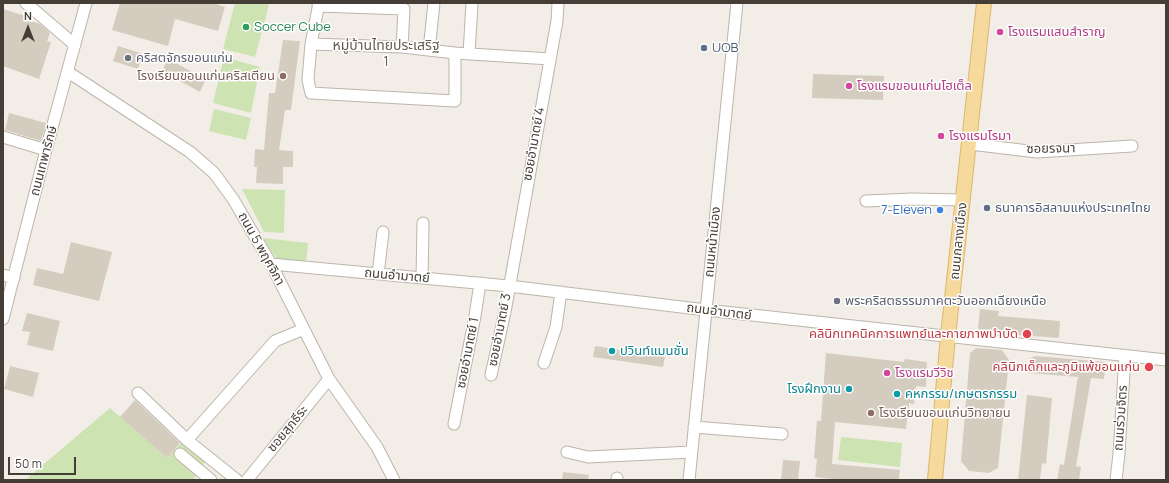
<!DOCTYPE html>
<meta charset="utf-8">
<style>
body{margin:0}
#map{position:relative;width:1169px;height:483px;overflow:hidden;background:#f2eee7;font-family:Manrope,sans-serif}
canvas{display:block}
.frame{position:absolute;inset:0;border:4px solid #443e36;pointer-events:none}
.north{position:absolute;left:8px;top:8px;width:40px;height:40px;-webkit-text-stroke:3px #fff;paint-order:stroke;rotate:0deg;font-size:11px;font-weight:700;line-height:16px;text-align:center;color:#443e36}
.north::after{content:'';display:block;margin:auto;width:14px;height:18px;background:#443e36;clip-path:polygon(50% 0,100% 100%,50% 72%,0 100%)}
.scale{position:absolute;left:8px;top:457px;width:68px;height:18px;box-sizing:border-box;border:2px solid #443e36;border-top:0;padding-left:5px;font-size:12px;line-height:14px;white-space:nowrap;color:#443e36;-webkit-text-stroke:3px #fff;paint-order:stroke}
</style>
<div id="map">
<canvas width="1169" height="483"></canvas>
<div class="frame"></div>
<div class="north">N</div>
<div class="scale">50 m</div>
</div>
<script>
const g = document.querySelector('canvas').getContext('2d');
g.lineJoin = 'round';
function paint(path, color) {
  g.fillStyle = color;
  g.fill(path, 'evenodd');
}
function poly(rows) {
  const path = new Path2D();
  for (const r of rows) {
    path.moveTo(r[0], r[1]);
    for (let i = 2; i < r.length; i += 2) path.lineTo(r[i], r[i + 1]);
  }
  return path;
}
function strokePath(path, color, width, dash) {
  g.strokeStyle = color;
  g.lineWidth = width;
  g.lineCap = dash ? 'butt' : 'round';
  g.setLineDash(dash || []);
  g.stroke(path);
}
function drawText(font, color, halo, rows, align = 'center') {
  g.font = font + ' Manrope,"Noto Sans Thai",sans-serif';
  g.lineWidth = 3;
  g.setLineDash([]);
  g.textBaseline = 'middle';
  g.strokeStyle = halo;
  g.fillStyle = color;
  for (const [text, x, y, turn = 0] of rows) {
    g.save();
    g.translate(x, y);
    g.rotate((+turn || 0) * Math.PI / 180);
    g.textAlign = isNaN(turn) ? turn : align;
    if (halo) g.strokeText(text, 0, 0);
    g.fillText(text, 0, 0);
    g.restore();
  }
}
const green = poly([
 [235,3,262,3,269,5,255,57,223,49],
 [224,57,260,67,251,113,213,103],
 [214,109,251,118,246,140,209,131],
 [242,189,285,190,284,233,264,232],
 [262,238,308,243,306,263,277,259],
 [110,408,167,458,182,442,206,460,193,480,25,480],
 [841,437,902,443,900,467,838,460]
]);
const building = poly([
 [120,3,213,3,225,7,218,31,175,19,168,46,112,30],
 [3,9,26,16,25,19,40,24,50,33,47,41,51,42,39,79,3,66],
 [283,40,300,41,291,110,285,110,279,150,293,151,293,167,283,167,283,184,256,183,257,167,254,167,255,149,264,150,269,93,275,93],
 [118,46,143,54,138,69,113,61],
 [168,59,206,79,200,92,162,71],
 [813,74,884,76,883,100,812,98],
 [9,113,46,123,41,141,5,130],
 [71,242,112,252,99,301,33,285,37,268,63,274],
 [980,309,999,311,998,316,1060,321,1059,338,1004,334,981,331,978,328],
 [27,313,60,321,53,351,27,345,30,332,22,331],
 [595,346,665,357,663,367,593,357],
 [976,348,1002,350,1009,360,998,468,989,473,969,471,961,461,970,353],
 [826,353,904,362,905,359,927,362,926,387,916,386,914,404,909,403,906,429,835,422,832,464,900,470,899,480,842,480,815,477,817,459,814,458,817,421,821,421],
 [1035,356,1106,362,1104,379,1091,378,1076,466,1081,467,1079,480,1057,480,1060,464,1064,465,1078,377,1029,373,1029,359],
 [10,366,39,373,33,397,4,389],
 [1027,395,1052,398,1046,464,1042,463,1040,480,1018,480],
 [135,400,180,443,167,458,120,417],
 [783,460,800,461,798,480,781,480],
 [563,472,589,475,588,480,562,480]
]);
const minor = poly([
 [26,3,75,45],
 [319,3,311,44,308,80,311,93,455,101,455,53],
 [318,6,404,9,402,47],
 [311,44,402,47,455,53,550,59],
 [429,50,434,3],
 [469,54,472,3],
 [68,72,190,152,214,173,233,199,271,264,329,379,377,447,394,480],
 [3,137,46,150],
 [970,144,1037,152,1132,146],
 [866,201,912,199,964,200],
 [271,264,509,286,706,310,1166,360],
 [378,274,383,232],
 [3,275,14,278],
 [422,278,423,223],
 [3,319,46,150,86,3],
 [544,363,556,327,561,292],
 [491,375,505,312,557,21,558,3],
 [138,393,187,440,237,480],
 [454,424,475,316,480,283],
 [694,427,782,434],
 [187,440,275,341,304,329],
 [567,452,588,457,692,452],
 [180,454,211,480],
 [247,480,329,379],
 [617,480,617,478],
 [689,480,737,3],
 [1116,480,1119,454,1125,356]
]);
const major = poly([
 [935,480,948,336,984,3]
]);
const markers = [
 [246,27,4,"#2e9e5b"],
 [1000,32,4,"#d1479c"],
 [704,48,4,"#5c6f8a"],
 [128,58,4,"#6b7280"],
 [283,76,4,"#8d6e63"],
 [849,86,4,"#d1479c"],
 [941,136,4,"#d1479c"],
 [987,208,4,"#5c6f8a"],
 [940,210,4,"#3f7fe0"],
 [837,301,4,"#6b7280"],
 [1027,334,5,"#e0444e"],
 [612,351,4,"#0f9aa8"],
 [1149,367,5,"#e0444e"],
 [887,373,4,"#d1479c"],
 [849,389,4,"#0f9aa8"],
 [897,394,4,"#0f9aa8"],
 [871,413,4,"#8d6e63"]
];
const leisureNames = [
 ["Soccer Cube",254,27]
];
const hotelNames = [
 ["โรงแรมแสนสำราญ",1008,32],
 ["โรงแรมขอนแก่นโฮเต็ล",857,86],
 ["โรงแรมโรมา",949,136],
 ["โรงแรมวีวิช",895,373]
];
const serviceNames = [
 ["UOB",712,48],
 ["ธนาคารอิสลามแห่งประเทศไทย",995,208]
];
const worshipNames = [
 ["คริสตจักรขอนแก่น",136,58],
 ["พระคริสตธรรมภาคตะวันออกเฉียงเหนือ",845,301]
];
const educationNames = [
 ["โรงเรียนขอนแก่นคริสเตียน",275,76],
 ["โรงเรียนขอนแก่นวิทยายน",879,413,"left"]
];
const streetNames = [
 ["ซอยอำมาตย์ 4",534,144,-80],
 ["ซอยรจนา",1051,149,-1],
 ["ถนนเทพารักษ์",44,161,-75],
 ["ถนนกลางเมือง",959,241,-84],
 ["ถนนหน้าเมือง",713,242,-84],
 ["ถนน 5 พฤศจิกา",261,249,61],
 ["ถนนอำมาตย์",397,276,5],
 ["ถนนอำมาตย์",719,312,7],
 ["ซอยอำมาตย์ 3",500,330,-79],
 ["ซอยอำมาตย์ 1",468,353,-79],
 ["ถนนร่วมจิตร",1121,418,-86],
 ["ซอยสุภธีระ",288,429,-51]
];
const shopNames = [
 ["7-Eleven",932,210]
];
const healthNames = [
 ["คลินิกเทคนิคการแพทย์และกายภาพบำบัด",1018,334],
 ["คลินิกเด็กและภูมิแพ้ขอนแก่น",1140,367]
];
const cultureNames = [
 ["ปวินท์แมนชั่น",620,351],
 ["โรงฝึกงาน",841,389,"right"],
 ["คหกรรม/เกษตรกรรม",905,394]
];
const neighbourhoodNames = [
 ["หมู่บ้านไทยประเสริฐ",386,46],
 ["1",386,62]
];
paint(green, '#cee3b2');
paint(building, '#d5ccc0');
strokePath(minor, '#bcb5aa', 13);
strokePath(major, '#dab66d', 16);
strokePath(minor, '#fff', 11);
strokePath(major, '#f6d99c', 14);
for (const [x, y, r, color] of markers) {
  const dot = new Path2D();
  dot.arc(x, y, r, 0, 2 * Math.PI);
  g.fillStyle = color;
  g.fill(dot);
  strokePath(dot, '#fff', 1.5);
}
drawText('13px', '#27864d', '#fff', leisureNames, 'left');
drawText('13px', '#b23c85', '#fff', hotelNames, 'left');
drawText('13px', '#4e5e75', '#fff', serviceNames, 'left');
drawText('13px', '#5b616d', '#fff', worshipNames, 'left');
drawText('13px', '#785e54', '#fff', educationNames, 'right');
drawText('13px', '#443e36', '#fff', streetNames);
drawText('13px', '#366cbe', '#fff', shopNames, 'right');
drawText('13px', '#be3a42', '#fff', healthNames, 'right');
drawText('13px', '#0d838f', '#fff', cultureNames, 'left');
drawText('14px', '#665c4e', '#fff', neighbourhoodNames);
</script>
